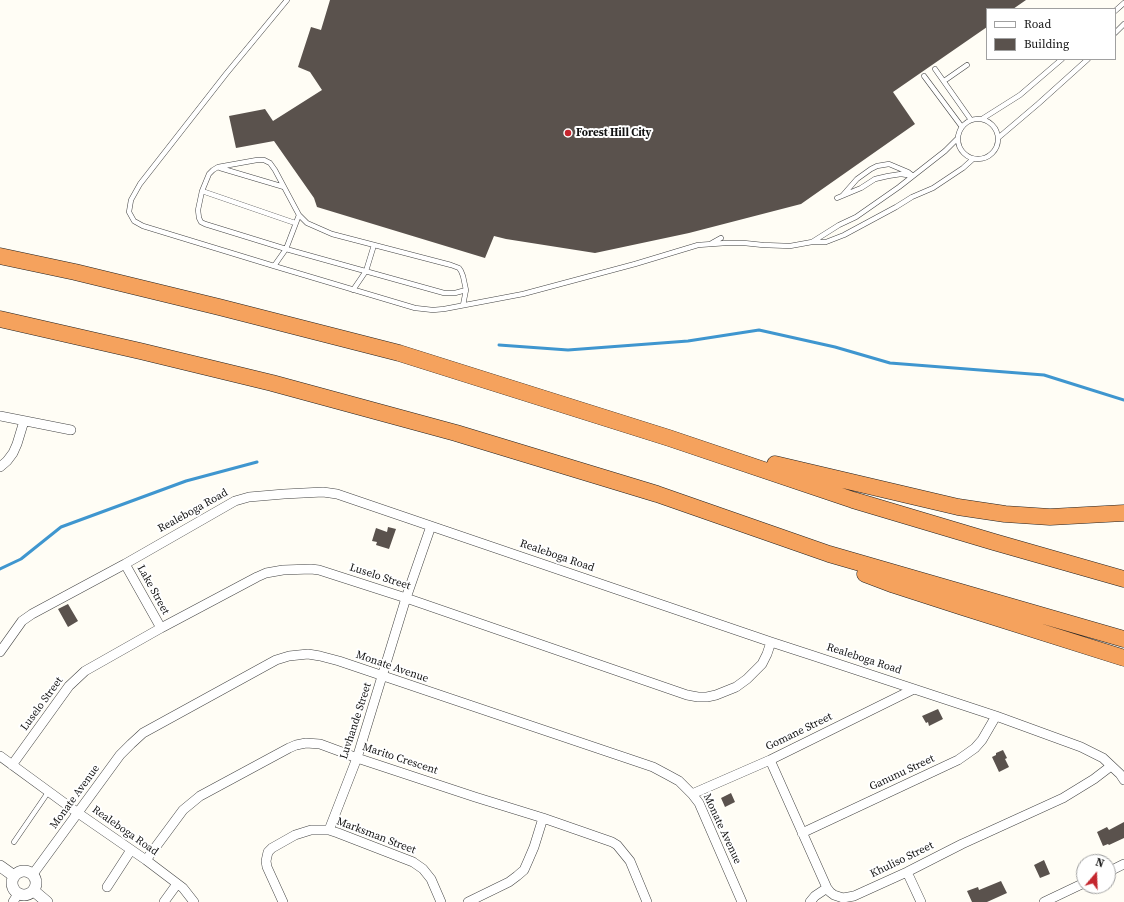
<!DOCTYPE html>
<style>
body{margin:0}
#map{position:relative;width:1124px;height:902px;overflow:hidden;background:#fffdf5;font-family:"Source Serif 4",serif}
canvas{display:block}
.legend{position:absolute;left:986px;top:8px;width:130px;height:52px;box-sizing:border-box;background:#fff;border:1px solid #a0a0a0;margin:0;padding:5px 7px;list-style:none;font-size:12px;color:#111}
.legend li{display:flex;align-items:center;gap:8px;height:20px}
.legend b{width:20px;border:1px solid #a0a0a0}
.north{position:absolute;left:1076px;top:854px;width:40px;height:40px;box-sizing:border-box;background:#fff;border:1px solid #a0a0a0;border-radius:50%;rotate:19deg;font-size:11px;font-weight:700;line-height:16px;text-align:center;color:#111}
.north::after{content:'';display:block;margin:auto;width:14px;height:18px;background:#c4262e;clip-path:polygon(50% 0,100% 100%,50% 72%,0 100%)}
</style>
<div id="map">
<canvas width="1124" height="902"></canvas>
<ul class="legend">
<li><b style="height:5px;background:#fff"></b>Road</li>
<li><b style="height:11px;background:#5a524d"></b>Building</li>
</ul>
<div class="north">N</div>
</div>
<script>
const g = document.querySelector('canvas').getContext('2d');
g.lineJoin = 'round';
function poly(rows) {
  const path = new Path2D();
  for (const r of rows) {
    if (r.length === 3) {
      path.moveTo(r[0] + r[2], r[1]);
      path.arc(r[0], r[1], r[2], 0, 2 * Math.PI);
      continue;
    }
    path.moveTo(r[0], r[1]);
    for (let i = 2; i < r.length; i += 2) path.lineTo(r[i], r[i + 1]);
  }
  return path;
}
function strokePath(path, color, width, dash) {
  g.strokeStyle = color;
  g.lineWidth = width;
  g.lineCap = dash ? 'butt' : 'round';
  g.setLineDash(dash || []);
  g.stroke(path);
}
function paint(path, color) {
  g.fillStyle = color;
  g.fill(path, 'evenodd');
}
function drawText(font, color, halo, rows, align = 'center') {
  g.font = font + ' "Source Serif 4",serif';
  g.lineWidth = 4;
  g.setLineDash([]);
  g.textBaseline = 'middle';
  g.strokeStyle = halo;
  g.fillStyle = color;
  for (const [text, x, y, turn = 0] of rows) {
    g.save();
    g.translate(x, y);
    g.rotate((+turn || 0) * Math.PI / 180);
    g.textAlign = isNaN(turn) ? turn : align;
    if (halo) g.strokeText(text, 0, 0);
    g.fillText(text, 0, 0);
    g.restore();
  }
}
const stream = poly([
 [499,345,568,350,688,341,759,330,835,347,890,363,1044,375,1124,400],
 [0,569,21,559,61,527,186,481,257,462]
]);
const building = poly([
 [330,0,1026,0,1013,9,987,9,987,27,893,92,915,124,801,204,689,233,595,253,506,239,494,236,485,258,317,207,314,198,274,141,236,148,229,116,265,109,273,121,322,90,310,72,298,67,311,27,321,30],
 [388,527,396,529,389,549,376,545,377,542,372,541,376,528,387,532],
 [68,604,78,621,68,627,58,609],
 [938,709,943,719,929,726,928,722,926,723,922,716],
 [1003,750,1007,758,1005,759,1009,767,999,772,992,757,996,755,996,753],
 [731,793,735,802,725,807,721,798],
 [1124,822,1124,838,1109,845,1108,844,1103,846,1097,832,1107,827,1109,830],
 [1044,860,1050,874,1040,878,1034,865],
 [1001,881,1007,893,987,902,972,902,967,891,978,887,979,890]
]);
const service = poly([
 [287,0,226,74,140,184,131,200,129,212,134,221,143,226,274,266,415,308,433,310,444,309,523,294,635,264,698,245,726,243,744,243,763,245,790,246,812,242,839,225,856,217,899,187,945,151,958,138],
 [1115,11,1124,3],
 [1115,33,1124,24],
 [935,69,971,120],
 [924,76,962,127],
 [944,81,967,65],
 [978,139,20],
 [982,119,1020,95,1062,59],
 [998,138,1038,104,1088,59],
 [220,168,284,187],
 [202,191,295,223],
 [837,198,861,188,875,179,888,176,901,174,913,176,908,172,889,164,877,166,871,169,857,179,843,195],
 [813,242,826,242,844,235,896,207,912,197,933,188,963,168,973,159],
 [712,243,721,238],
 [274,266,286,249,299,215],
 [353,290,366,271,374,245],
 [463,305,466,290,463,276,461,271,459,268,451,265,332,234,307,223,299,215,275,170,270,163,264,160,257,160,229,165,218,167,213,170,209,174,202,191,198,210,199,218,201,222,205,224,286,249,444,293,455,293,466,290],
 [14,842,49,791]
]);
const minor = poly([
 [0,416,71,430],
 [0,467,7,461,13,453,17,444,24,421],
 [125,564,161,628],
 [0,652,22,621,32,614,125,564,235,501,249,497,284,494,323,492,337,494,771,642,811,655,996,716,1081,747,1103,758,1120,774,1124,780],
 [0,756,78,813,146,860,183,888,194,902],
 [770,760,827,888,830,892,834,895,843,898,854,896,907,872,962,844,1063,798,1094,779,1111,766],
 [12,765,69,686,85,671,161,628,257,577,266,573,283,570,311,569,319,570,406,598,687,695,698,697,707,697,716,695,736,687,747,679,762,664,767,654,771,642],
 [692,794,770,760,914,689],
 [329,830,357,758,406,598,431,526],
 [802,833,958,760,968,753,975,748,982,740,996,716],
 [146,860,183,810,200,796,289,748,296,745,306,743,320,744,339,751,357,758,475,797,543,818,612,842,617,845,630,861,647,902],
 [907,872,921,902],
 [1108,872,1124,864],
 [33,874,120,755,131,744,143,733,276,660,289,656,308,654,320,656,339,661,653,767,668,775,679,781,692,794,699,803,742,902],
 [107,887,131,850],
 [13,902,18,894],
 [164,902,177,884],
 [283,902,267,867,266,861,268,852,272,848,295,835,311,830,329,830,338,833,413,862,423,869,431,879,441,902],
 [468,902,509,882,517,876,524,870,528,861,534,847,543,818],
 [810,902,815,896,827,888],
 [1044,902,1084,883]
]);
const tertiary = poly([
 [0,866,14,876],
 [24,883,12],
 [34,891,47,902]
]);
const motorway = poly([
 [0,256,75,272,219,307,399,353,669,438,853,500,994,542,1124,579],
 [0,319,140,351,272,383,456,433,657,494,829,554,1124,639],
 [775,464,958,507,1005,514,1050,517,1124,513],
 [865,574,894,585,962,607,1124,658]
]);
const markers = [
 [568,133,4,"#c4262e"]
];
const poiNames = [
 ["Forest Hill City",576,133]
];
const streetNames = [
 ["Realeboga Road",193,511,-29],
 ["Realeboga Road",557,556,19],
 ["Luselo Street",380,577,18],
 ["Lake Street",153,590,61],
 ["Realeboga Road",864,659,18],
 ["Monate Avenue",392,667,19],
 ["Luselo Street",42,704,-54],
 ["Luvhande Street",356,721,-72],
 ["Gomane Street",799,732,-26],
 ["Marito Crescent",400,759,18],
 ["Ganunu Street",902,773,-25],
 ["Monate Avenue",75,797,-54],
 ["Monate Avenue",722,829,65],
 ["Realeboga Road",125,831,35],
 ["Marksman Street",376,836,21],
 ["Khuliso Street",902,860,-26]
];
strokePath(stream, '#3f96cf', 3);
paint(building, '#5a524d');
strokePath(service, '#444', 5.5);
strokePath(minor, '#444', 10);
strokePath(tertiary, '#444', 12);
strokePath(motorway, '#222', 17);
strokePath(service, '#fff', 4.5);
strokePath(minor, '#fff', 9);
strokePath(tertiary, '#fff', 11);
strokePath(motorway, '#f5a25d', 16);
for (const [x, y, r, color] of markers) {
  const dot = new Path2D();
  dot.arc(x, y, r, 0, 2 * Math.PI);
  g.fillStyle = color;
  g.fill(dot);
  strokePath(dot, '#fff', 1.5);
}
drawText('bold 11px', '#111', '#fff', poiNames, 'left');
drawText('11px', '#111', '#fff', streetNames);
</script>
